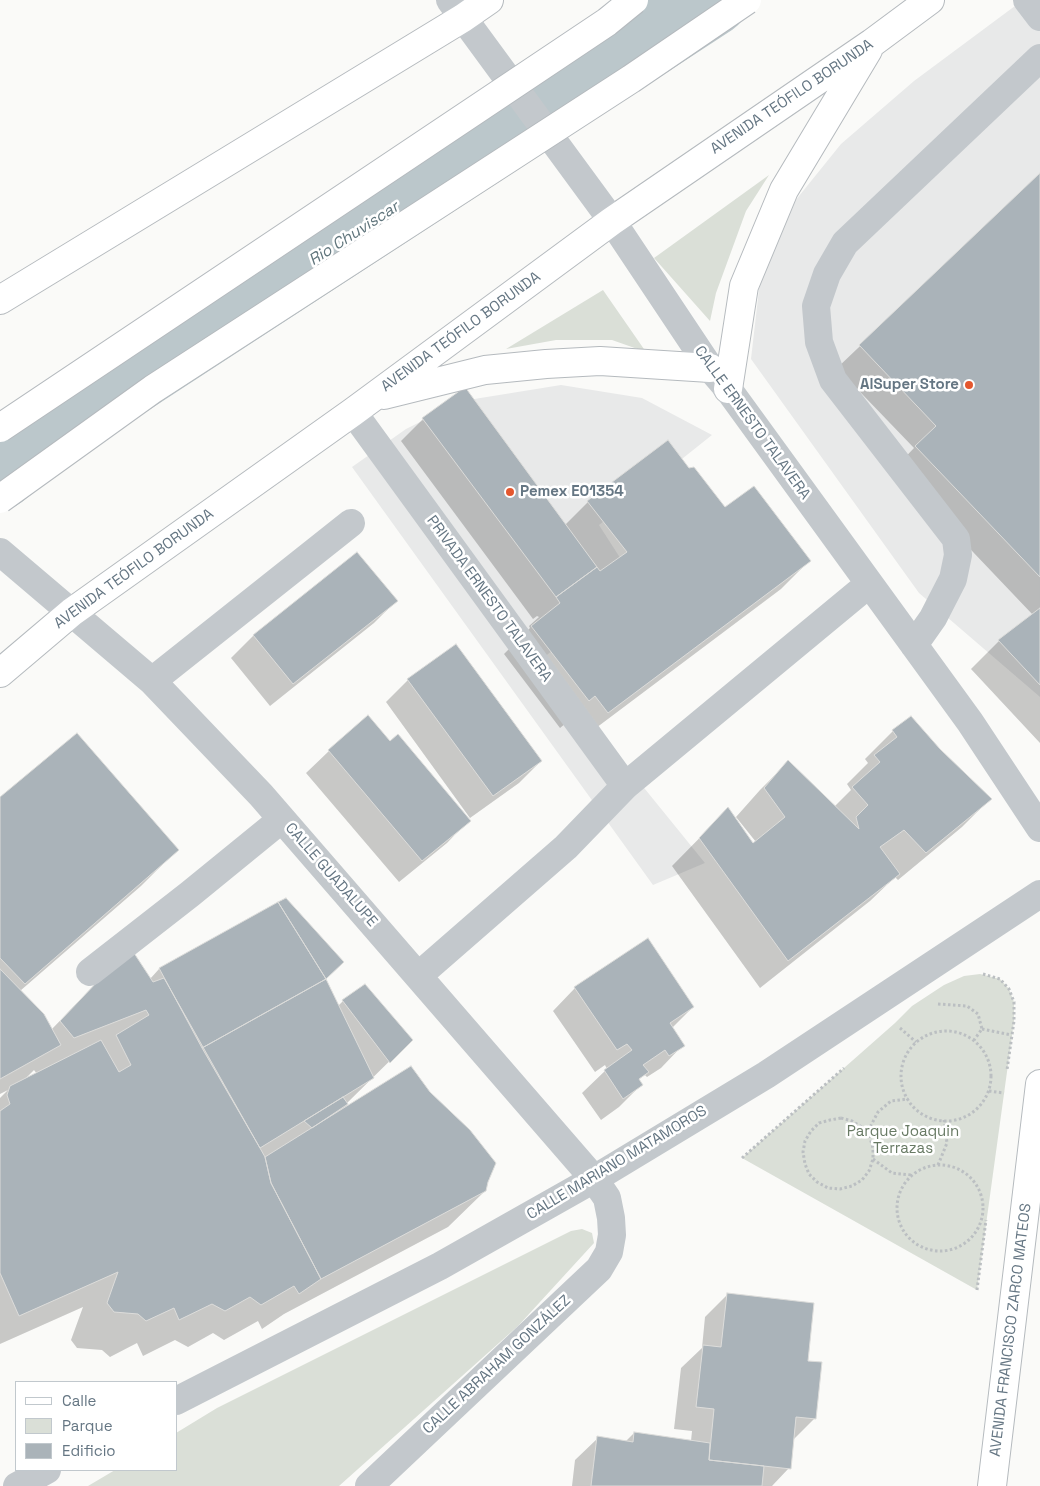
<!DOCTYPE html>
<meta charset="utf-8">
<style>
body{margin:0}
#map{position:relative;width:1040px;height:1486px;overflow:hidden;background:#fafaf8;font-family:"Space Grotesk",sans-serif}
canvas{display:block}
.legend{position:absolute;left:15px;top:1381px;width:162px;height:90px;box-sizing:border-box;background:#fff;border:1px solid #c1c8cd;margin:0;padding:6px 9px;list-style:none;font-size:15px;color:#657683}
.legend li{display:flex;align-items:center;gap:10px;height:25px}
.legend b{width:25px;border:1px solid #c1c8cd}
</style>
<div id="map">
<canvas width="1040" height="1486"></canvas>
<ul class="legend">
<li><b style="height:6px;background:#fff"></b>Calle</li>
<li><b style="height:14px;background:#dadfd7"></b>Parque</li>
<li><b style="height:14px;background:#aab3b9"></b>Edificio</li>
</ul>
</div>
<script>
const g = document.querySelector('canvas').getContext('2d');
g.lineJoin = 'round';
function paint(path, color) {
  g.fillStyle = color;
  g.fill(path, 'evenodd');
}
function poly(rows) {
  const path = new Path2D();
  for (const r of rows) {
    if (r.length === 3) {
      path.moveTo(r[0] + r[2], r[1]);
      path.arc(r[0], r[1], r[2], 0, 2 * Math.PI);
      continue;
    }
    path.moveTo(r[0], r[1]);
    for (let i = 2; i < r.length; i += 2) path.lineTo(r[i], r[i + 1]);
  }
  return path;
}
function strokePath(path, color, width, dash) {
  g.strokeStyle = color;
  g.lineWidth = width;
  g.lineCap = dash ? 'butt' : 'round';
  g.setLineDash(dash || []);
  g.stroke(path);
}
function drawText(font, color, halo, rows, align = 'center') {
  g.font = font + ' "Space Grotesk",sans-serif';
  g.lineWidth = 5;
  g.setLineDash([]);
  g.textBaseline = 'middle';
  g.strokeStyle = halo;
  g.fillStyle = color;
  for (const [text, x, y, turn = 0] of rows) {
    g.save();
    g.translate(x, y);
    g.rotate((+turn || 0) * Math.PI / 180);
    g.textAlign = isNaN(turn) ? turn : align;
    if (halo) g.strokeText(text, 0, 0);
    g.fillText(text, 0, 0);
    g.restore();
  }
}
const built = poly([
 [1023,0,1040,0,1040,697,919,593,751,359,761,272,795,201,841,144,914,81],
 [561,385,642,398,712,435,599,525,637,584,543,658,589,720,705,863,653,885,352,467,406,429,462,401]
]);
const green = poly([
 [769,175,746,211,716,293,710,321,654,258],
 [603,290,646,352,612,340,556,340,506,349],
 [980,974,1000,979,1009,989,1014,1002,1014,1021,977,1290,742,1158,895,1023,912,1006,944,985,964,976],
 [582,1229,592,1233,594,1243,518,1326,339,1486,88,1486,115,1470,176,1470,176,1433,217,1408,571,1231]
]);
const shadow = poly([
 [1040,175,1040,743,971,669,999,641,1033,615,894,469,914,448,837,368],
 [423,419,565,525,588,502,689,470,725,509,809,561,781,589,580,740,566,723,560,728,504,654,530,628,529,626,539,617,537,616,533,619,401,441],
 [357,553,396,601,374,623,270,706,231,658,253,636],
 [408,680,541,761,519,783,470,818,386,702],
 [368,717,390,742,469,820,447,843,399,882,306,773,329,751],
 [893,731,939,750,990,799,962,827,898,880,895,877,870,901,760,988,672,866,728,809,752,845,756,842,736,817,760,790,788,762,834,807,851,790,847,784,868,763,865,759],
 [0,799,177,850,141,886,20,991,51,1030,118,961,150,979,159,969,285,900,338,1006,343,1001,411,1040,346,1104,347,1106,485,1191,448,1227,284,1314,262,1329,258,1321,224,1340,213,1333,188,1347,175,1340,143,1356,137,1343,110,1357,102,1350,77,1348,71,1340,83,1307,0,1344,0,1098,8,1090,0,1094],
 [34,1070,37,1074,24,1080],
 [575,988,693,1007,672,1028,683,1045,661,1068,647,1077,644,1074,638,1080,641,1085,619,1107,601,1120,582,1093,607,1069,605,1065,595,1072,553,1011],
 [728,1294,807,1362,814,1419,793,1440,789,1468,772,1486,572,1486,575,1460,598,1438,625,1442,634,1433,691,1441,692,1431,674,1429,681,1368,702,1348,705,1317]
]);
const river = poly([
 [0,474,61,425,713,0]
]);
const building = poly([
 [1040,173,1040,577,915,446,936,426,859,345,1040,173],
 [465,387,597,567,556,597,422,418,465,387],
 [668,440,689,468,694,467,725,507,754,486,811,561,608,713,595,696,589,701,531,626,560,603,556,597,597,567,600,571,627,552,587,501,668,440],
 [357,552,398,601,293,684,253,635,357,552],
 [1040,608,1040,685,998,640,1040,608],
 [456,644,542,761,493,796,407,679,456,644],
 [368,715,390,741,398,734,471,821,422,861,328,750,368,715],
 [911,716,940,749,992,799,926,853,904,830,880,847,900,874,788,961,699,838,728,807,753,843,785,817,764,788,788,760,859,829,856,817,868,805,852,787,880,762,874,755,897,737,892,730,911,716],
 [77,733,179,850,25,984,0,958,0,797,77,733],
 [286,898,344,962,326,979,278,902,286,898],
 [278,902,326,979,202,1048,159,968,278,902],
 [648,938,694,1007,670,1023,685,1046,669,1056,665,1050,643,1065,649,1072,639,1079,643,1085,623,1099,604,1070,632,1050,627,1044,617,1050,574,987,648,938],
 [132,950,153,982,164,978,265,1157,271,1183,321,1279,299,1294,294,1286,261,1305,250,1297,225,1311,212,1304,179,1320,174,1308,146,1321,138,1314,114,1312,107,1303,118,1272,19,1316,0,1273,0,1111,10,1104,7,1095,10,1086,101,1040,119,1072,131,1065,116,1035,149,1015,146,1010,74,1038,60,1021,118,960,132,950],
 [0,969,44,1014,61,1045,0,1079,0,969],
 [326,979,374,1078,260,1148,202,1048,326,979],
 [365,984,413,1040,390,1063,342,1000,365,984],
 [411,1066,430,1092,470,1130,496,1163,488,1182,486,1191,321,1279,271,1183,265,1157,411,1066],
 [343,1097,348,1104,312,1128,304,1121,343,1097],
 [727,1293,814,1303,808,1361,822,1362,816,1419,796,1417,791,1469,709,1460,714,1409,696,1407,703,1345,721,1347,727,1293],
 [634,1432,710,1443,709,1460,764,1466,762,1486,591,1486,597,1436,633,1442,634,1432]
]);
const path = poly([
 [983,974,1000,979,1009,989,1014,1002,1014,1021,1007,1070],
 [938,1004,967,1006,978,1014,982,1029,974,1040],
 [900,1028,916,1042],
 [982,1029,1011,1035],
 [946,1076,45],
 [989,1091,1004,1093],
 [841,1118,852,1121,868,1131,873,1148,873,1159,869,1171,862,1180,852,1186,840,1189,828,1188,817,1182,809,1174,805,1164,803,1152,805,1141,811,1131,819,1123,830,1120,841,1118],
 [868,1131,878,1112,891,1101,908,1099],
 [742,1158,844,1068],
 [873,1159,892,1173,912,1175],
 [938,1165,947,1143,944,1120],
 [940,1208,43],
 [977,1290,986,1220]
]);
const minor = poly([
 [450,0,610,218,710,368,728,389,970,722,1040,828],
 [1027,0,1040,17],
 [353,412,625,786],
 [0,552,152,681,261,795,594,1179,607,1198,611,1218,612,1235,609,1252,599,1269,369,1486],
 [914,645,933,618,953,579,958,555,956,539,833,380,819,342,816,306,827,274,845,243,1040,58],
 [152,681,351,523],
 [90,972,190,894,282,819],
 [418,976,566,847,625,786,869,584],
 [176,1401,440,1266,594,1179,766,1075,1040,894],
 [17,1486,47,1470]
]);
const major = poly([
 [0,300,463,18,489,0],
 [728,389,744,286,784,190,868,50],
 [384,395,485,370,546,364,600,361,710,368],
 [0,673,72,612,353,412,612,221,872,43,930,0],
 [992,1486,1040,1084]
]);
const majorBridge = poly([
 [0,428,607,22,634,0],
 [0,499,153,389,631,79,747,0]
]);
const markers = [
 [969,385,5,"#e4572e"],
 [510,492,5,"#e4572e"]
];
const streetNames = [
 ["AVENIDA TEÓFILO BORUNDA",792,97,-34],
 ["AVENIDA TEÓFILO BORUNDA",461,332,-36],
 ["CALLE ERNESTO TALAVERA",752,423,54],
 ["AVENIDA TEÓFILO BORUNDA",134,569,-36],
 ["PRIVADA ERNESTO TALAVERA",489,599,54],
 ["CALLE GUADALUPE",331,875,49],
 ["CALLE MARIANO MATAMOROS",617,1163,-31],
 ["AVENIDA FRANCISCO ZARCO MATEOS",1011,1330,-83],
 ["CALLE ABRAHAM GONZÁLEZ",497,1365,-43]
];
const poiNames = [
 ["AlSuper Store",959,385],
 ["Pemex E01354",520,492,"left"]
];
const parkNames = [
 ["Parque Joaquin",903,1132],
 ["Terrazas",903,1149]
];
const waterNames = [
 ["Rio Chuviscar",354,234,-33]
];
paint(built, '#e8e9e9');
paint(green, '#dadfd7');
paint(shadow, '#0003');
strokePath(river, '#bbc7cb', 71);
paint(building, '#aab3b9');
strokePath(building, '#dcdcda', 1);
strokePath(major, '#b5babe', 30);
strokePath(path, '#bbbfc2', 3, [2.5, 2.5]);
strokePath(minor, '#c3c8cc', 28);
strokePath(major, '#fff', 28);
strokePath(majorBridge, '#b5babe', 30, []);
strokePath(majorBridge, '#fff', 28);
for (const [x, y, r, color] of markers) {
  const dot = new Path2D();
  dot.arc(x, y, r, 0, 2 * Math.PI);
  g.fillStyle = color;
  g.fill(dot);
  strokePath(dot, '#fff', 2);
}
drawText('15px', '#657683', '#fff', streetNames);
drawText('bold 15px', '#657683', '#fff', poiNames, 'right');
drawText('15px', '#687a64', '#fff', parkNames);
drawText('italic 16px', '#60757c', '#fff', waterNames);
</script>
